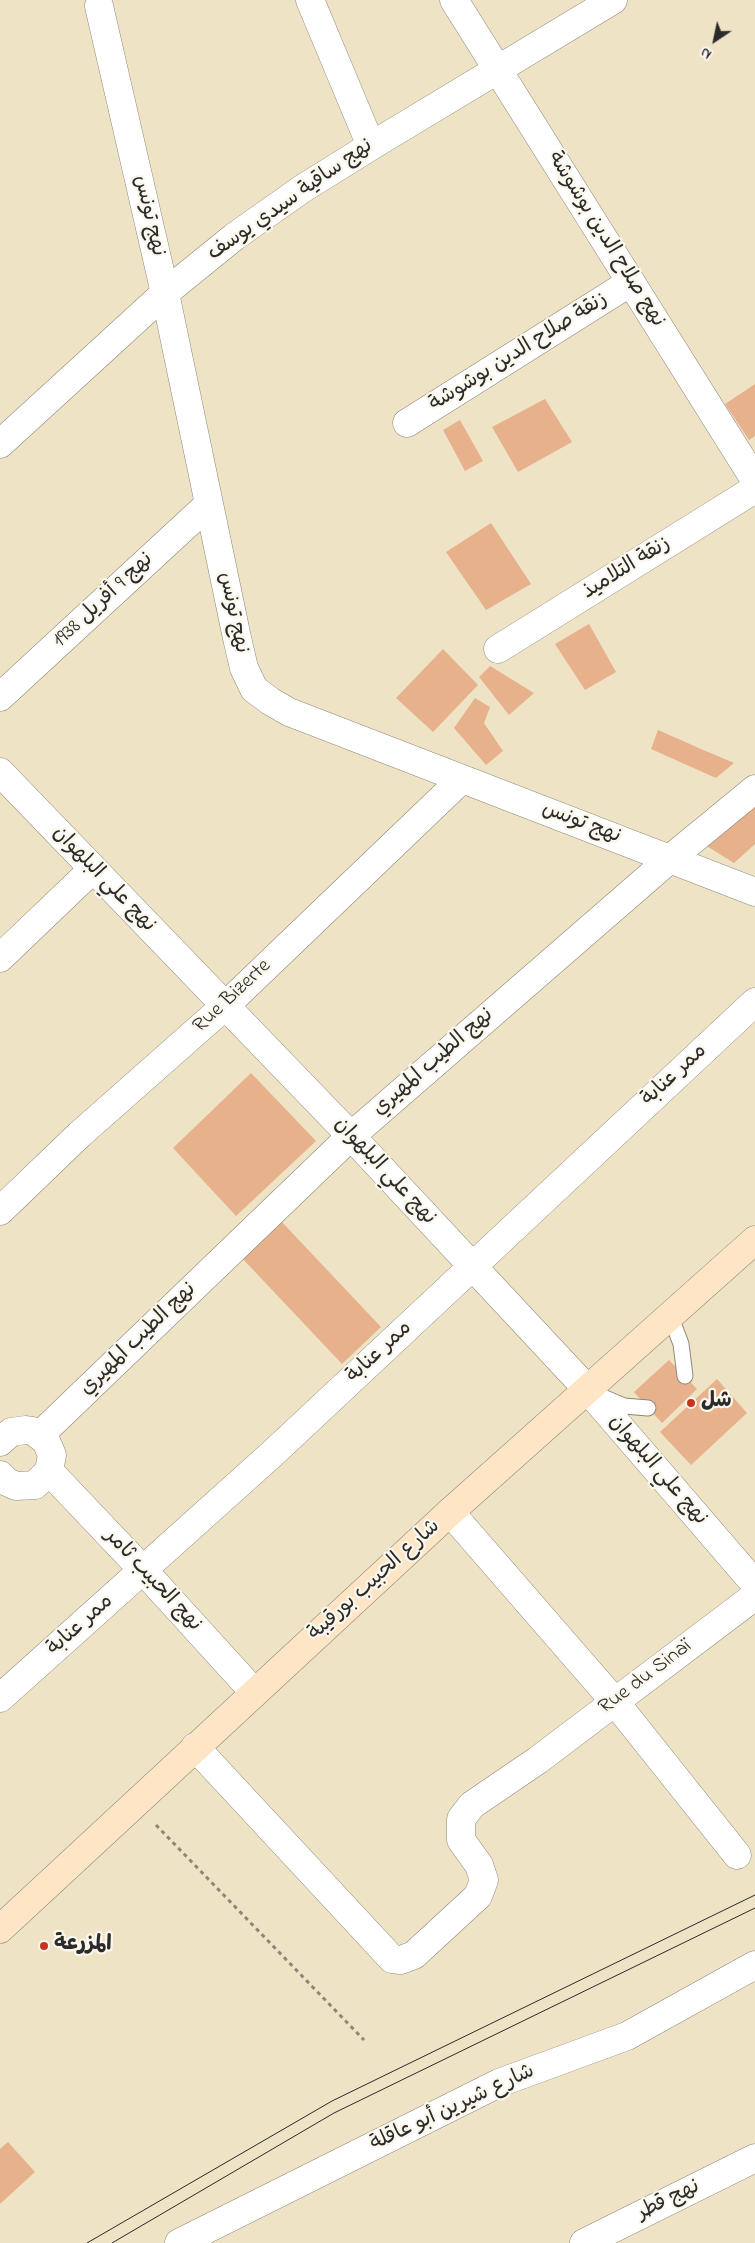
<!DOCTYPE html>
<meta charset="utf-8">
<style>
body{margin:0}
#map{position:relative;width:755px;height:2243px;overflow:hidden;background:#efe3c6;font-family:"Indie Flower",sans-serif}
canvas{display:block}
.north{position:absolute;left:690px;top:15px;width:50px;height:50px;-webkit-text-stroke:4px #fbf7ec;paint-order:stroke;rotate:214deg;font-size:14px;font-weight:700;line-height:20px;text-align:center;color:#2b2b2b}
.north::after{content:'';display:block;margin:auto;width:18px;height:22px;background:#2b2b2b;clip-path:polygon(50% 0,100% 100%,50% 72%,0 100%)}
</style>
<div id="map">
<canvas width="755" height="2243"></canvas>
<div class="north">N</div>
</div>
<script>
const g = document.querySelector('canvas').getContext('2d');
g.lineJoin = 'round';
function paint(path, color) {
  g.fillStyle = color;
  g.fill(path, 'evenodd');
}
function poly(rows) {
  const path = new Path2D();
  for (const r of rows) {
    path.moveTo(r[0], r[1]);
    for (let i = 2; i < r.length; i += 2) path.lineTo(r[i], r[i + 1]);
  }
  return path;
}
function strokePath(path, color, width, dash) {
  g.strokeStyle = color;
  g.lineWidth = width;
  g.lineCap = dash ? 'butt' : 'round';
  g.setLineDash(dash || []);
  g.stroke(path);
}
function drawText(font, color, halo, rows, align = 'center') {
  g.font = font + ' "Indie Flower","Playpen Sans Arabic",sans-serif';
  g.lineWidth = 4.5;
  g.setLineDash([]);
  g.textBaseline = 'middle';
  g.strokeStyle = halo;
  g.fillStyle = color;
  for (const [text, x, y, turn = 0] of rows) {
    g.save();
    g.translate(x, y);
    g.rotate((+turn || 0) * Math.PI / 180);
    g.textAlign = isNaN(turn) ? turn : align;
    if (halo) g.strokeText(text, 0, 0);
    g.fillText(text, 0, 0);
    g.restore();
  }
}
const building = poly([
 [755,384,755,436,749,440,725,404],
 [545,399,572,442,518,472,492,427],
 [460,420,483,461,465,471,443,430],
 [491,523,531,584,486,610,446,552],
 [589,624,616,672,585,690,555,644],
 [443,649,478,685,433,732,396,698],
 [490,666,534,693,509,715,479,677],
 [475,698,490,707,484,723,503,751,486,765,454,728],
 [658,730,701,749,734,763,716,778,651,749],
 [755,798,755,844,734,863,705,845],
 [251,1073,316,1141,236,1216,173,1148],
 [280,1220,381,1327,342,1364,241,1257],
 [669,1360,697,1389,662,1423,634,1392],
 [717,1379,747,1413,691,1465,660,1432],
 [8,2142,35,2172,0,2204,0,2149]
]);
const path = poly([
 [156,1825,364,2040]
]);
const lane = poly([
 [670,1315,681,1344,685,1376],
 [598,1395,624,1406,648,1408]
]);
const street = poly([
 [310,0,371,146],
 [454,0,755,480],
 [99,6,165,293,237,638,244,668,254,689,270,701,289,712,755,892],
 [407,423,631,282],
 [0,444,165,293,234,237,302,189,371,146,613,0],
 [498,649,755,489],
 [0,697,209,504],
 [0,772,351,1136,588,1390,755,1584],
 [0,958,93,869],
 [0,1211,79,1135,225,1006,462,779],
 [40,1435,351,1136,671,858,755,789],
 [0,1442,11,1432,26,1430,33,1431,46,1441,52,1455,49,1471,35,1485,16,1486,7,1482,0,1475],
 [49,1471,143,1570,254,1692],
 [450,1512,615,1702,737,1855],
 [0,1698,272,1454,755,1002],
 [195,1747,392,1959,401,1960,414,1955,478,1896,484,1880,479,1865,461,1840,461,1819,472,1805,538,1760,755,1596],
 [179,2243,499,2083,627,2036,755,1965],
 [584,2243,755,2158]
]);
const secondary = poly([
 [0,1929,450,1512,755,1240]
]);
const tram = poly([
 [87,2243,332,2101,755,1895],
 [112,2243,334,2113,755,1908]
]);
const markers = [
 [691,1403,5,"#c8321e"],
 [44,1946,5,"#c8321e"]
];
const streetNames = [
 ["نهج ساقية سيدي يوسف",291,201,-35],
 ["نهج تونس",148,216,77],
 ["نهج صلاح الدين بوشوشة",605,240,58],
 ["زنقة صلاح الدين بوشوشة",519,353,-32],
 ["زنقة التلاميذ",627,569,-32],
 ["نهج 9 أفريل 1938",104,601,-43],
 ["نهج تونس",232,613,78],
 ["نهج تونس",581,824,21],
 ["نهج علي البلهوان",103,880,46],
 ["Rue Bizerte",233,997,-43],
 ["نهج الطيب المهيري",434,1063,-41],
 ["ممر عنابة",675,1076,-43],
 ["نهج علي البلهوان",384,1172,47],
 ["نهج الطيب المهيري",139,1340,-44],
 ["ممر عنابة",380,1353,-43],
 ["نهج علي البلهوان",657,1471,49],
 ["نهج الحبيب ثامر",152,1581,47],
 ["شارع الحبيب بورقيبة",375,1581,-42],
 ["ممر عنابة",81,1626,-42],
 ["Rue du Sinaï",646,1678,-37],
 ["شارع شيرين أبو عاقلة",453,2109,-25],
 ["نهج قطر",669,2201,-26]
];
const poiNames = [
 ["شل",701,1403],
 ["المزرعة",54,1946]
];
paint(building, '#e6b18b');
strokePath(lane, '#8d8778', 17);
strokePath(street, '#8d8778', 29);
strokePath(secondary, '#8d8778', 29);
strokePath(path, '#8d8778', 3, [4, 4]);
strokePath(lane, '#fff', 15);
strokePath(street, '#fff', 28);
strokePath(secondary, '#fde5c5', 28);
strokePath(tram, '#2b2b2b', 1);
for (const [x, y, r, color] of markers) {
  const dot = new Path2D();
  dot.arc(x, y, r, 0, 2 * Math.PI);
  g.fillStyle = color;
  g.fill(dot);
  strokePath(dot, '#fbf7ec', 2);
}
drawText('21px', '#2b2b2b', '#fbf7ec', streetNames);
drawText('bold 21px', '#2b2b2b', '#fbf7ec', poiNames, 'left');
</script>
